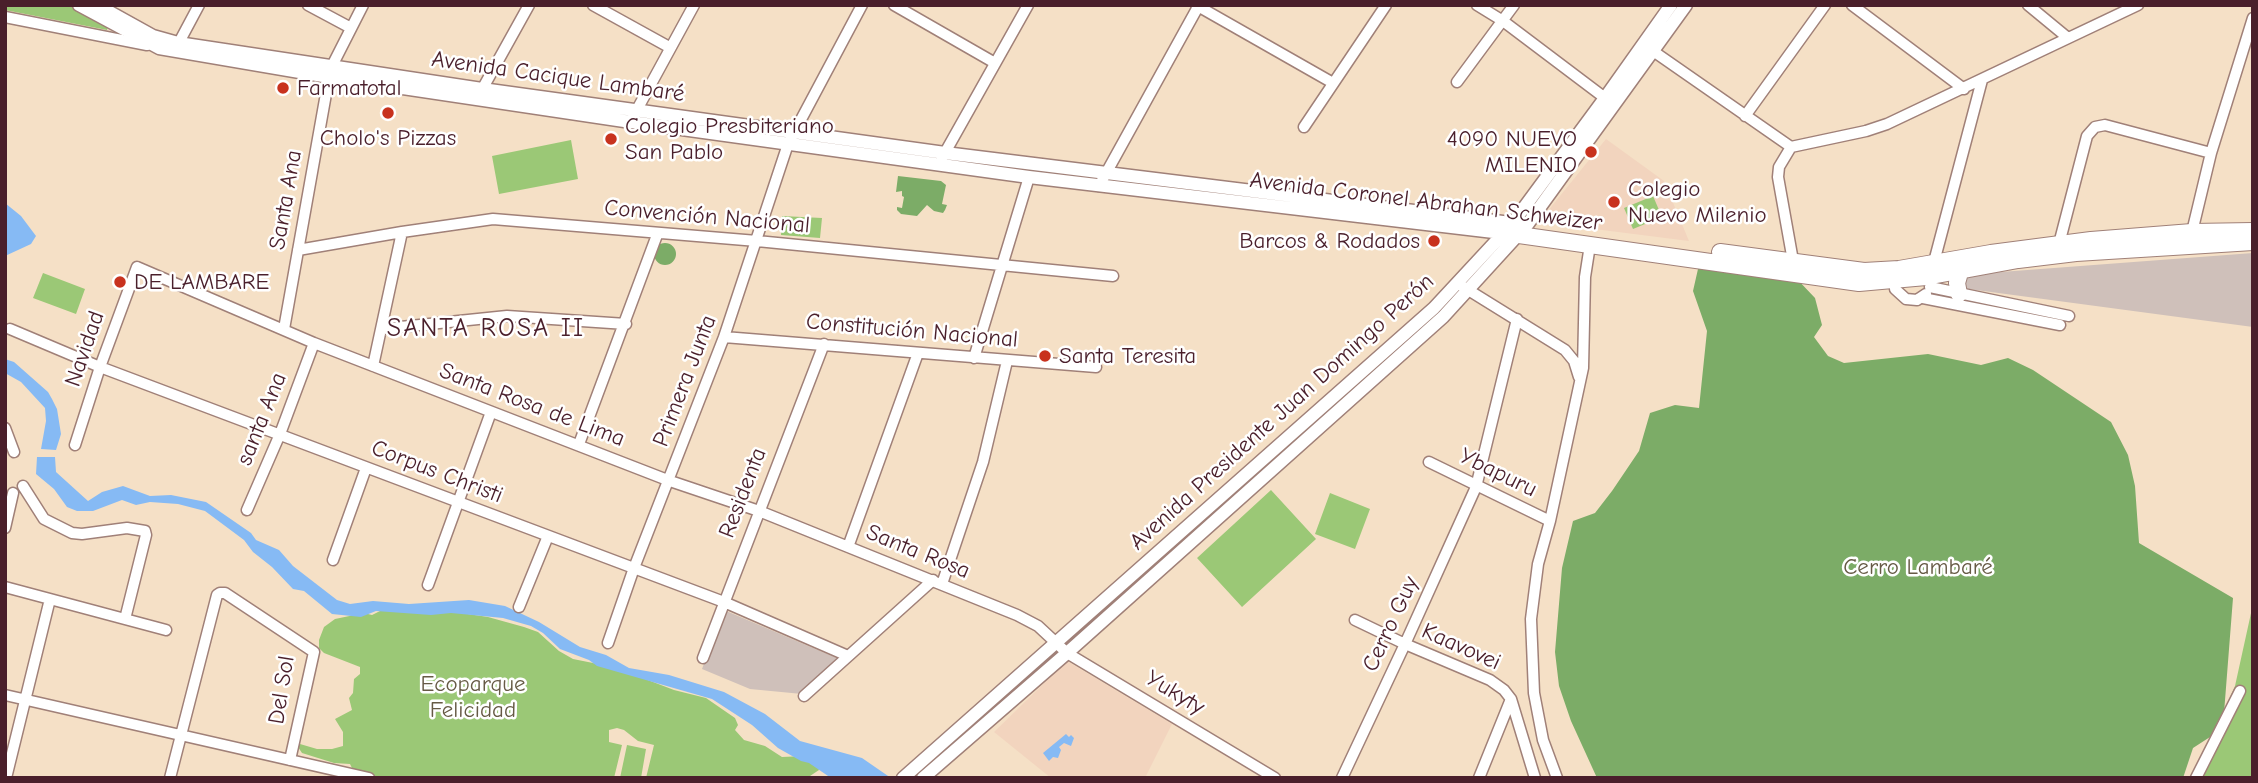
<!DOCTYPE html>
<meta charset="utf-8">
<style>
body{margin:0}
#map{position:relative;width:2258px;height:783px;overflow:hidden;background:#f5e0c6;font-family:"Comic Neue",sans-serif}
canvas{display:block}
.frame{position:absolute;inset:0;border:7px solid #4a1f2b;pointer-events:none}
</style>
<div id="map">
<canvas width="2258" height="783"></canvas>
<div class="frame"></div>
</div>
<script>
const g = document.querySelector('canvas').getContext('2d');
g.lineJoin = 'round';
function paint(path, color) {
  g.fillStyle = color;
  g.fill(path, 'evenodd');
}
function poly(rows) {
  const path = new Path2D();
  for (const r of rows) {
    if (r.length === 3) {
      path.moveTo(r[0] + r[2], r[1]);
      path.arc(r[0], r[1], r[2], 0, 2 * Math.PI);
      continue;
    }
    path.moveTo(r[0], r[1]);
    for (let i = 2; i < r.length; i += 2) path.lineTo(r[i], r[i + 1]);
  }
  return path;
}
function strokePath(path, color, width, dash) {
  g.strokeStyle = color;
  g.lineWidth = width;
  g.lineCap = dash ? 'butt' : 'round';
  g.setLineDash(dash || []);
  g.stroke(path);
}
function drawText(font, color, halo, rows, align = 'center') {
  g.font = font + ' "Comic Neue",sans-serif';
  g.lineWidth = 5;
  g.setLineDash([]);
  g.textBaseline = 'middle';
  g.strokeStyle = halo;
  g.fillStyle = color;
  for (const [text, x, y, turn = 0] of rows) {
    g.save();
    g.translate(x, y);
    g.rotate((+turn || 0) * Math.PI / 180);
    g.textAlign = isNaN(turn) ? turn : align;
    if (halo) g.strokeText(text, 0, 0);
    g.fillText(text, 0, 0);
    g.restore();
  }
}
const built = poly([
 [1606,139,1664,181,1689,241,1539,222],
 [1067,661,1172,724,1145,778,1051,778,994,732]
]);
const industrial = poly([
 [2253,253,2253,327,1961,288,1961,275],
 [724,610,839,659,802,694,750,689,702,669]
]);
const green = poly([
 [5,5,69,5,108,26,107,30,5,10],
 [571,140,578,179,499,194,492,156],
 [1653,196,1662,217,1633,229,1624,208],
 [782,216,822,218,820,238,781,235],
 [43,273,85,289,76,314,33,298],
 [1271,490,1316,539,1242,607,1197,558],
 [1330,493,1370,509,1355,549,1315,534],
 [2253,604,2253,778,2200,778,2202,760,2235,686],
 [384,609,448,611,488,617,524,627,538,632,559,651,573,659,593,663,640,677,674,690,706,698,735,718,738,725,735,730,744,740,765,746,782,757,804,756,817,762,819,770,807,778,646,778,654,745,638,741,624,730,617,728,609,730,609,742,622,745,614,778,364,778,353,770,350,764,334,763,302,753,298,747,300,744,317,749,332,749,343,746,343,732,335,719,352,710,349,698,353,693,354,679,360,674,360,667,324,653,319,648,319,640,324,627,335,619,364,613,372,615],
 [627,745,646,749,641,778,620,778]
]);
const forest = poly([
 [898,176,941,181,946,185,942,204,947,205,945,210,943,213,934,211,927,205,917,216,901,214,897,210,897,207,902,208,904,197,902,196,902,191,896,192],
 [665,254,11],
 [1717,267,1796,278,1815,298,1822,325,1814,337,1828,356,1844,363,1928,354,1981,365,2008,358,2033,370,2111,422,2128,455,2135,486,2139,543,2233,598,2224,713,2210,737,2193,748,2183,778,1597,778,1571,721,1559,686,1555,652,1562,568,1573,521,1595,513,1612,491,1639,451,1650,413,1675,405,1699,408,1707,331,1693,291,1698,269]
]);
const water = poly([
 [5,203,21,216,36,236,31,244,5,256],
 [5,359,14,362,48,392,52,399,57,409,61,434,56,450,41,449,46,421,45,408,21,382,5,373],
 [37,457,55,457,56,472,88,501,102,492,123,486,150,496,171,495,206,502,251,533,256,540,279,550,293,566,337,600,350,604,373,601,409,604,469,600,505,606,539,622,580,647,606,655,629,668,669,675,724,692,765,714,800,741,862,758,891,778,831,778,809,763,801,761,778,748,752,725,712,699,597,666,589,660,560,649,543,633,531,626,503,618,451,613,431,615,376,611,361,617,332,614,304,591,293,589,272,567,253,552,244,540,205,511,178,504,150,502,136,505,122,500,93,511,77,511,67,507,54,489,36,474],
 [1066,734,1069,737,1071,735,1074,738,1071,746,1064,743,1059,747,1061,750,1058,758,1053,757,1049,761,1043,753]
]);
const minor = poly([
 [308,5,351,28],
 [593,5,669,47],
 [894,5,995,63],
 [1196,5,1333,83],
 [1477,5,1503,21,1605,98,1607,104],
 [1852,5,1964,89],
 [2028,5,2068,38],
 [5,17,147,45],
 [175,50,199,5],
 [1653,51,1791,147],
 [1457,82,1514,5],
 [479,95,529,5],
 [1745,116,1825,5],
 [633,117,694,5],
 [1304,127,1386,5],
 [942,158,1028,5],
 [1099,186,1199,5],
 [2192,232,2211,153,2253,18],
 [2059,244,2087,136,2095,127,2105,125,2211,153],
 [298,250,402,232,493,219,757,241,1113,276],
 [1793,261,1778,177,1779,167,1791,147,1866,131,1887,124,2138,5],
 [1934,262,1982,80],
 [1895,281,1895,289,1906,299,1917,300,1926,294],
 [1457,283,1565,350,1574,361,1579,377],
 [1930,287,2069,316],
 [1923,298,2060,325],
 [10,329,100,367,724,602,848,656],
 [284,329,329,77,332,66,363,5],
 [381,329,507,316,626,324],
 [724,337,1096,367],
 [974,358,1029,177],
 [373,366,402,232],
 [5,428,14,452],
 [579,444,657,235],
 [75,445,100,367,137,267,314,343,670,481,759,511,1017,615,1038,626,1067,653,1275,778],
 [1429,462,1550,521],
 [23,486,44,519,72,533,82,534,127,528,145,531,146,535,125,619],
 [247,510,280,434,314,343],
 [5,528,13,493],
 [848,547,918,353],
 [333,560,366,468],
 [942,584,983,462,1007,361],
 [428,585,491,412],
 [5,587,166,630],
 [519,607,548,536],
 [1355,620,1405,644,1490,680,1504,690,1511,699,1535,778],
 [608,643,634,568,724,337,788,144,862,5],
 [703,658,824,344],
 [5,695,369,778],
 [804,696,933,580],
 [6,778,50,599],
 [170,778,217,595,220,593,225,593,314,652,290,760],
 [1342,778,1405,644,1476,487,1517,319],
 [1479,778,1511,699],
 [1557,778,1543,740,1534,693,1531,619,1538,564,1550,521,1583,368,1585,277,1590,245],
 [2196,778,2240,691]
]);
const major = poly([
 [79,5,159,48,329,77,631,122,1029,177,1519,235],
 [97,5,153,36,178,43,482,89,945,153,1527,225],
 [903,778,1434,308,1512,224,1605,98,1671,5],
 [923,778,1067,653,1443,317,1527,225,1686,5]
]);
const highway = poly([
 [1519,235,1859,283,1926,277,2018,260,2076,253,2253,242],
 [1720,252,1864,271,1899,269,1991,253,2091,240,2192,232,2253,231],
 [1959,294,1957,283,1961,269]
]);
const markers = [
 [283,88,7,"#c8321e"],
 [388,113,7,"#c8321e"],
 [611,139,7,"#c8321e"],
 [1591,152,7,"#c8321e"],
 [1614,202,7,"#c8321e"],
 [1434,241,7,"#c8321e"],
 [120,282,7,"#c8321e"],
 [1045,356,7,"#c8321e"]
];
const streetNames = [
 ["Avenida Cacique Lambaré",558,77,8],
 ["Santa Ana",286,200,-80],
 ["Avenida Coronel Abrahan Schweizer",1426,202,7],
 ["Convención Nacional",707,217,5],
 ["Constitución Nacional",912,331,5],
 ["Navidad",85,349,-71],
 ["Primera Junta",685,381,-69],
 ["Santa Rosa de Lima",532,405,21],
 ["Avenida Presidente Juan Domingo Perón",1282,412,-42],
 ["santa Ana",262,419,-68],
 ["Corpus Christi",437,472,21],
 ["Ybapuru",1498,473,26],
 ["Residenta",743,493,-69],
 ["Santa Rosa",918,552,22],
 ["Cerro Guy",1391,624,-65],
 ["Kaavovei",1461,647,24],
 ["Del Sol",282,690,-81],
 ["Yukyty",1175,693,31]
];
const poiNames = [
 ["Farmatotal",297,88],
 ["Colegio Presbiteriano",625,126],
 ["San Pablo",625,152],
 ["Cholo's Pizzas",388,138,"center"],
 ["4090 NUEVO",1577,139,"right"],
 ["MILENIO",1577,165,"right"],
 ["Colegio",1628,189],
 ["Nuevo Milenio",1628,215],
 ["Barcos & Rodados",1420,241,"right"],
 ["DE LAMBARE",134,282],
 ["Santa Teresita",1059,356]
];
const parkNames = [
 ["Cerro Lambaré",1918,567],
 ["Ecoparque",473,684],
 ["Felicidad",473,710]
];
const quarterNames = [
 ["SANTA ROSA II",486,329]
];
paint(built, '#f2d4be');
paint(industrial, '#cfc0ba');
paint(green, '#9bc876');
paint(forest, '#7cac67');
paint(water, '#86baf4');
strokePath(minor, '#a08078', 13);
strokePath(major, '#a08078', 15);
strokePath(highway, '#a08078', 18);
strokePath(minor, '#fff', 10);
strokePath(major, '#fff', 12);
strokePath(highway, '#fff', 16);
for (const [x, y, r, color] of markers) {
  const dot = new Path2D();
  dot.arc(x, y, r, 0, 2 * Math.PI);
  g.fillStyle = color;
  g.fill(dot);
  strokePath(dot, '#fff', 2.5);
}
drawText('23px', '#4a1f2b', '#fff', streetNames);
drawText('23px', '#4a1f2b', '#fff', poiNames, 'left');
drawText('23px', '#665a45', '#fff', parkNames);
g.letterSpacing = '2px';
drawText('26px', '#4a1f2b', '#fff', quarterNames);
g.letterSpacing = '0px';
</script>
